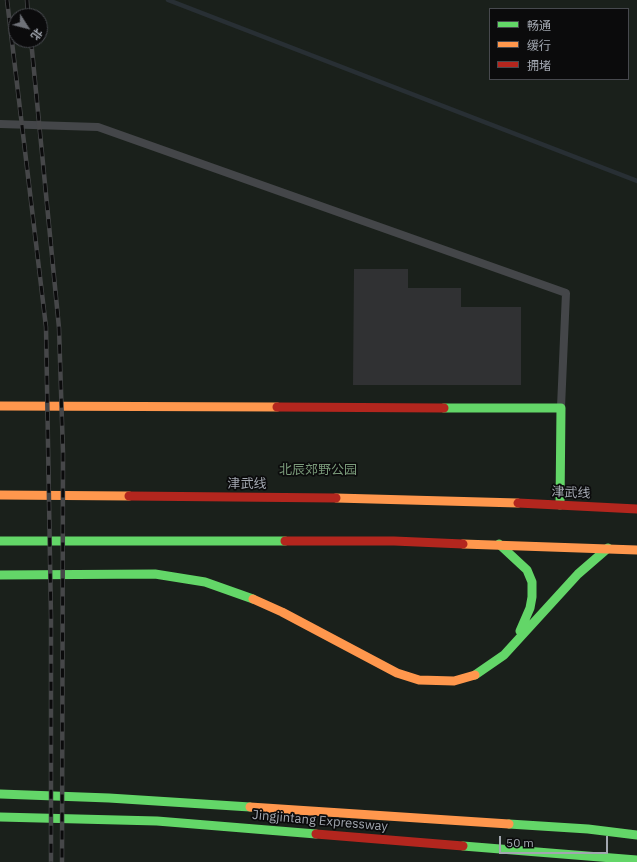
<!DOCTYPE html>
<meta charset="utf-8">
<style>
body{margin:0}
#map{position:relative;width:637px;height:862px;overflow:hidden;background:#101010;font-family:"IBM Plex Sans","Noto Sans SC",sans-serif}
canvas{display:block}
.legend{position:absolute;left:489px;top:8px;width:140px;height:72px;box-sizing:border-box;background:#0b0b0c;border:1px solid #47494e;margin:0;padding:5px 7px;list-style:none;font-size:12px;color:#a2a7b0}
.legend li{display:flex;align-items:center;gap:8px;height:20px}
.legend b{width:20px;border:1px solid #47494e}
.north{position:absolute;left:8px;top:8px;width:40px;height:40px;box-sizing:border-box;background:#0b0b0c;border:1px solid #47494e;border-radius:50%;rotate:126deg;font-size:11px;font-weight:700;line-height:16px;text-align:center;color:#a2a7b0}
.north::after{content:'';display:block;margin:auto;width:14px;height:18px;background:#6f7278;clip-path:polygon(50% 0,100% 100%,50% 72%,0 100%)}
.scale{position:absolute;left:499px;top:836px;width:109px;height:18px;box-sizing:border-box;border:2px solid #a2a7b0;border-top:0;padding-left:5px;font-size:12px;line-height:14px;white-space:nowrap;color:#a2a7b0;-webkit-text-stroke:3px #0b0b0c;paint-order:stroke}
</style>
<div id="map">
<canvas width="637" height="862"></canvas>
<ul class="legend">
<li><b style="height:5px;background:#63d668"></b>畅通</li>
<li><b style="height:5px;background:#ff974d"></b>缓行</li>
<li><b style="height:5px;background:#b3261e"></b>拥堵</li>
</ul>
<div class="north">北</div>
<div class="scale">50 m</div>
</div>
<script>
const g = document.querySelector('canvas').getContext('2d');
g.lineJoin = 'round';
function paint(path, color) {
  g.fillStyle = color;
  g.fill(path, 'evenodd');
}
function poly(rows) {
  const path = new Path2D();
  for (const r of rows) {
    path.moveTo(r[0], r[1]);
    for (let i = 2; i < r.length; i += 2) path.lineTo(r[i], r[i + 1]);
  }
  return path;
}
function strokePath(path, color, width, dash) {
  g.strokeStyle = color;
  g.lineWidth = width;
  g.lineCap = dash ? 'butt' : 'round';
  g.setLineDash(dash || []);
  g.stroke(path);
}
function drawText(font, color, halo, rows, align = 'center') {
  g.font = font + ' "IBM Plex Sans","Noto Sans SC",sans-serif';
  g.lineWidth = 3.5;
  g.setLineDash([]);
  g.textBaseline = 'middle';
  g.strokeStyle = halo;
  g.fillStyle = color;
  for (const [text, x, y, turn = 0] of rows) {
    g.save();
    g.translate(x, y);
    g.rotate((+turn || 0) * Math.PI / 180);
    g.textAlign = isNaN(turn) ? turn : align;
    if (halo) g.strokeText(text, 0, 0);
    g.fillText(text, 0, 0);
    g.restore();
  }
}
const green = poly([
 [0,0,637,0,637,862,0,862],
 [490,9,628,9,628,79,490,79],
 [16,16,40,16,40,40,16,40]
]);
const stream = poly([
 [168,0,637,181]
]);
const building = poly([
 [354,269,408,269,408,288,461,288,461,307,521,307,521,385,353,385]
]);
const lane = poly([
 [0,124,98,127,566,293,561,407]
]);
const fast = poly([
 [444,408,561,408,560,505],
 [0,541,285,541],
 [499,544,527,570,532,582,532,597,530,608,520,631],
 [0,575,155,574,205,582,253,599],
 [475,675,504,655,578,574,608,548],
 [0,794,109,798,250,807],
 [0,817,157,821,316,834],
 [509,824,588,829,637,835],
 [463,846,637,860]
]);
const slow = poly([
 [0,406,277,407],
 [0,495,129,496],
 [336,498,518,503],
 [463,544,637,550],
 [253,599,282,612,397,673,419,680,454,681,475,675],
 [250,807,509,824]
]);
const jam = poly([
 [277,407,444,408],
 [129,496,336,498],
 [518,503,637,509],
 [285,541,394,541,463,544],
 [316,834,463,846]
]);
const rail = poly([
 [7,0,46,327,51,617,51,862],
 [27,0,28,16],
 [31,40,59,328,63,453,62,862]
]);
const parkNames = [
 ["北辰郊野公园",318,470]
];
const streetNames = [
 ["津武线",247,484],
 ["津武线",571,493,3],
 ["Jingjintang Expressway",320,821,5]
];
paint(green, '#1a201b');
strokePath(stream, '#282f34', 4.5);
paint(building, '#303133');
strokePath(lane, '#444649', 8);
strokePath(fast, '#63d668', 9);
strokePath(slow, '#ff974d', 9);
strokePath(jam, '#b3261e', 9);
strokePath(rail, '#464749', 4.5);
strokePath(rail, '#0b0b0c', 3, [9]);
drawText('13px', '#7a9a7a', '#0b0b0c', parkNames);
drawText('13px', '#a2a7b0', '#0b0b0c', streetNames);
</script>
